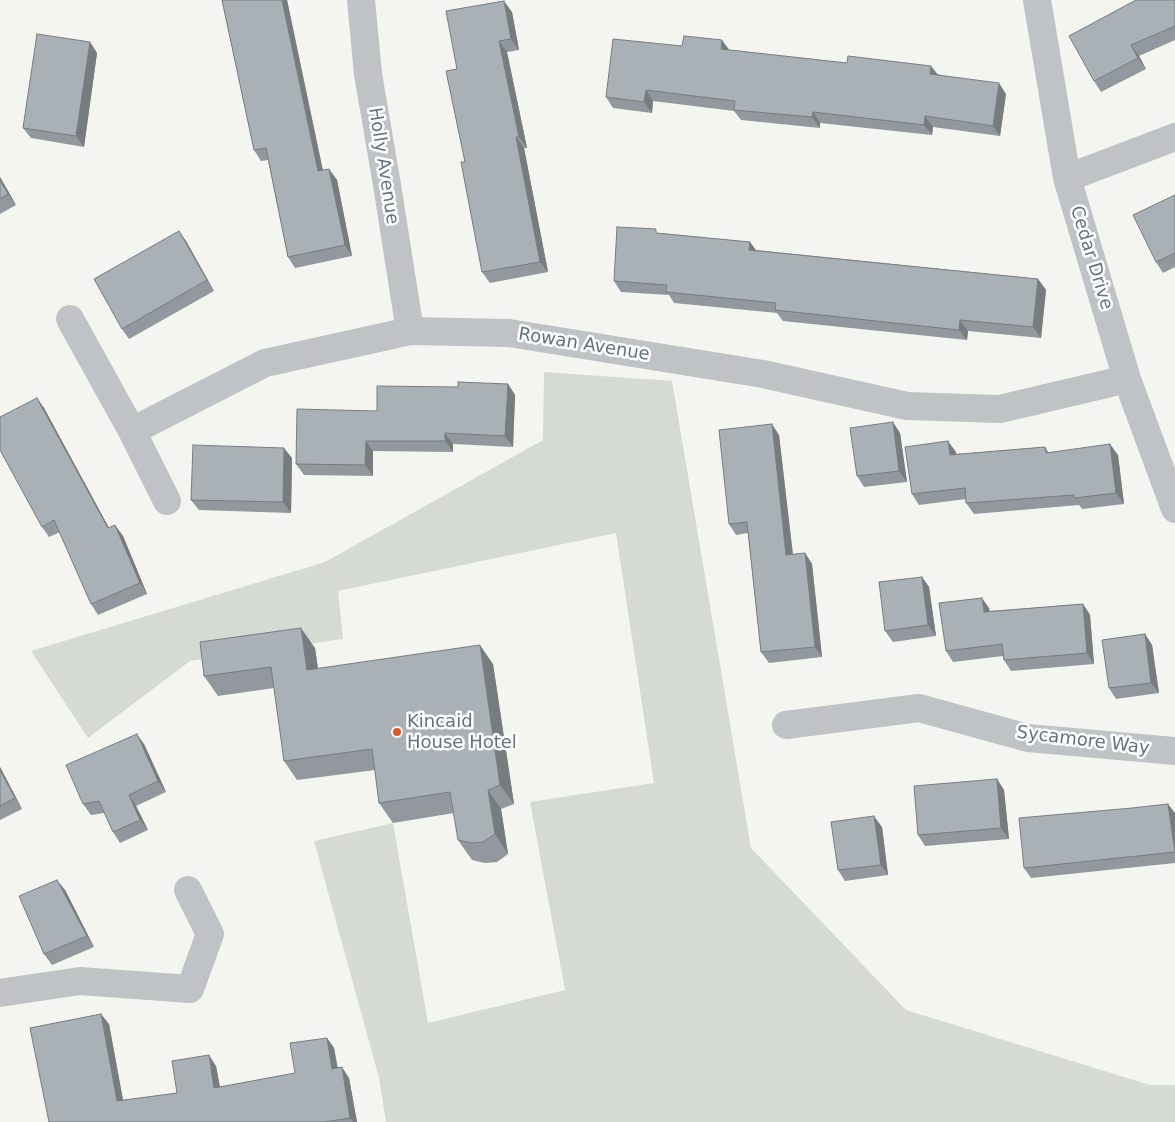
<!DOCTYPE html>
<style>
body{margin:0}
canvas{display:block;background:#f4f5f0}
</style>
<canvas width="1175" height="1122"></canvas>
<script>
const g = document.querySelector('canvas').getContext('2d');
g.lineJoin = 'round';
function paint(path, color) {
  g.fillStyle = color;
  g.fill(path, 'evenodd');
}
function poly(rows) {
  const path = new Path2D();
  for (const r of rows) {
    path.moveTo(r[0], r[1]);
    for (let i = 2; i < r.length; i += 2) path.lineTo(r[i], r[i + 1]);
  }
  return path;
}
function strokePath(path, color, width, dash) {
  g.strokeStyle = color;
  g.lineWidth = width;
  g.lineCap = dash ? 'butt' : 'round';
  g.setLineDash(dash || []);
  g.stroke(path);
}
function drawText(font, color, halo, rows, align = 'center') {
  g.font = font + ' "DejaVu Sans",sans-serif';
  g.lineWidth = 5;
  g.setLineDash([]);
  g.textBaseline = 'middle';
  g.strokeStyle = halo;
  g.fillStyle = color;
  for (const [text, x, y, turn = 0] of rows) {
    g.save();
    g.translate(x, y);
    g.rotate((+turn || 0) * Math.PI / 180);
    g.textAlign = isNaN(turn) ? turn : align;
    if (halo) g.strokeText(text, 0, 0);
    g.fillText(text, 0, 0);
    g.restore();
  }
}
const green = poly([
 [544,372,672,381,751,848,906,1010,1150,1085,1175,1085,1175,1122,386,1122,379,1078,314,841,393,823,428,1023,565,990,530,802,654,783,616,533,338,591,343,639,190,661,88,738,31,651,325,562,543,440]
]);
const minor = poly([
 [361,0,368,74,387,185,410,331],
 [1037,0,1067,178,1127,379,1175,509],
 [1067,178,1175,137],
 [70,319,132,431],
 [167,501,132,431,265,363,410,331,509,333,763,374,907,406,1000,409,1127,379],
 [786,725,919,708,1028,738,1175,751],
 [0,993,80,981,190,989,210,934,188,890]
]);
const wall = poly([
 [222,0,287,0,323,170,329,169,337,180,352,256,295,268,288,257,268,160,261,161,254,150],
 [1175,0,1175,40,1139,56,1146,69,1101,92,1094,81],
 [512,12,519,50,507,52,527,148,524,148,548,272,490,283,482,272,465,162,457,69],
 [90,42,97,53,84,147,31,138,23,128],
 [682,46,729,50,937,74,1006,94,1000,136,933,127,932,135,820,123,820,128,741,120,734,111,653,101,652,113,613,108,606,97],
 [0,177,16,205,0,214],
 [1175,195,1175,267,1163,273,1156,262],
 [659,233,750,242,756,250,1038,279,1046,290,1041,338,968,331,967,340,783,321,777,313,674,303,669,295,621,292,614,281],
 [186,241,214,291,129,339,122,329],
 [508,384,515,395,513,447,453,444,453,452,373,451,373,476,304,475,296,464,377,411,458,387],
 [37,398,44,408,109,528,123,536,147,594,98,615,91,604,60,532,49,537,42,527],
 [900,433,907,482,864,487,857,476],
 [779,435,793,554,805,553,812,564,822,657,769,663,761,652,748,533,736,535,729,524],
 [1045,447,1049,453,1118,455,1124,504,1082,509,1079,505,974,514,966,503,966,499,919,505,912,494,956,452,956,454],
 [292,458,291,513,199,510,191,500],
 [922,577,929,587,936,636,893,642,885,631],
 [1083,604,1090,615,1094,664,1011,671,1004,660,1003,656,953,662,946,651,989,608,990,611],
 [1145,634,1152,645,1159,693,1116,699,1109,688],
 [315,648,318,669,493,664,514,804,501,809,508,854,497,862,485,863,472,860,458,840,454,813,393,823,379,803,375,770,297,780,284,761,274,688,218,696,204,676],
 [144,744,166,792,136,806,148,830,120,843,113,832,104,813,91,815,83,804],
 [0,767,22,809,0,820],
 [997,779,1004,790,1009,839,925,846,918,835],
 [1132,808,1175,813,1175,863,1031,878,1024,868],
 [882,827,888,875,845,881,838,870],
 [65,890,94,947,52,965,44,954],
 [109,1024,123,1100,177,1093,216,1066,220,1087,295,1073,327,1038,334,1048,338,1068,349,1078,357,1122,49,1122]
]);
const shadedWall = poly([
 [282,0,287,0,325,182,318,171],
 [504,1,512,12,519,50,511,39],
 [722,40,730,51,721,49],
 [499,41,507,52,527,148,519,137],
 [90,42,97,53,84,147,76,136],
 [1131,45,1139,56,1146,69,1138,58],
 [931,66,939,76,930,74],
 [999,83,1006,94,1000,136,993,126],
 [646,90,653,101,652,113,644,102],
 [813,112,820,123,820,128,812,117],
 [925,116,933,127,932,135,924,125],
 [516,137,524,148,548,272,540,262],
 [329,169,337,180,352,256,345,245],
 [0,177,16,205,8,194,0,180],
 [179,231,186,241,214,291,207,280],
 [750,242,757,252,749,250],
 [1038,279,1046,290,1041,338,1033,327],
 [960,320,968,331,967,340,959,330],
 [508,384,515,395,513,447,505,436],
 [37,398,44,408,115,539,108,528],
 [893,422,900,433,907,482,899,471],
 [772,424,779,435,794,566,786,555],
 [445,433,453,444,453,452,445,441],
 [366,441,373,451,373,476,365,465],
 [948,441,956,452,957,466,950,455],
 [1110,444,1118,455,1124,504,1116,493],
 [284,448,292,458,291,513,283,502],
 [115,525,123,536,147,594,140,583],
 [805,553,812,564,822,657,815,647],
 [922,577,929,587,936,636,928,625],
 [982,598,989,608,991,623,984,612],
 [1083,604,1090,615,1094,664,1087,653],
 [301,628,315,648,321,690,307,670],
 [1145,634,1152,645,1159,693,1151,683],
 [480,645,493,664,514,804,500,785],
 [137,734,144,744,166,792,158,781],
 [0,767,22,809,15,798,0,770],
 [997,779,1004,790,1009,839,1001,828],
 [488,790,501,809,508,854,495,834],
 [129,795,136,806,148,830,140,820],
 [1168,804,1175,813,1175,852],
 [874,816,882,827,888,875,881,865],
 [57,880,65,890,94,947,87,936],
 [101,1014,109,1024,125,1111,117,1101],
 [327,1038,334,1048,339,1079,332,1069],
 [209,1055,216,1066,222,1098,214,1088],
 [342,1067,349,1078,357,1122,353,1122,350,1118]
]);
const building = poly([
 [222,0,282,0,318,171,329,169,345,245,288,257,266,148,254,150,222,0],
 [1136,0,1175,0,1175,26,1131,45,1138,58,1094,81,1069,36,1136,0],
 [504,1,511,39,499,41,519,137,516,137,540,262,482,272,461,162,465,162,446,71,457,69,446,11,504,1],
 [37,34,90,42,76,136,23,128,37,34],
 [684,36,722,40,721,49,847,63,848,56,931,66,930,74,999,83,993,126,925,116,924,125,813,112,812,117,734,110,735,101,646,90,644,102,606,97,613,39,682,46,684,36],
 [0,180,8,194,0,199,0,180],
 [1175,195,1175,253,1156,262,1133,215,1175,195],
 [617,227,656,229,656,233,750,242,749,250,1038,279,1033,327,960,320,959,330,775,310,776,303,666,292,667,285,614,281,617,227],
 [179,231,207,280,122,329,94,279,179,231],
 [458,382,508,384,505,436,445,433,445,441,366,441,365,465,296,464,297,409,377,411,377,386,458,387,458,382],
 [37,398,108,528,115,525,140,583,91,604,54,520,42,527,0,450,0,417,37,398],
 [893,422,899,471,857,476,850,428,893,422],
 [772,424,786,555,805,553,815,647,761,652,747,522,729,524,719,430,772,424],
 [948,441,950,455,1045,447,1046,453,1110,444,1116,493,1074,498,1074,495,966,503,965,488,912,494,905,447,948,441],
 [193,445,284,448,283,502,191,500,193,445],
 [922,577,928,625,885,631,879,582,922,577],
 [982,598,984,612,1083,604,1087,653,1004,660,1002,644,946,651,939,603,982,598],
 [301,628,307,670,480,645,500,785,488,790,495,834,483,842,472,843,458,840,450,792,379,803,372,749,284,761,271,667,204,676,200,642,301,628],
 [1145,634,1151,683,1109,688,1102,640,1145,634],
 [137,734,158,781,129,795,140,820,113,832,99,801,83,804,66,765,137,734],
 [0,770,15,798,0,806,0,770],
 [997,779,1001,828,918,835,914,786,997,779],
 [1168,804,1175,852,1024,868,1019,818,1132,808,1168,804],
 [874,816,881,865,838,870,831,822,874,816],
 [57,880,87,936,44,954,19,896,57,880],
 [101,1014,117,1101,177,1093,172,1061,209,1055,214,1088,295,1073,290,1043,327,1038,332,1069,342,1067,350,1118,324,1122,49,1122,30,1028,101,1014]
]);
const markers = [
 [397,732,5,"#e25623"]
];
const streetNames = [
 ["Holly Avenue",383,166,81],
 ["Cedar Drive",1091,258,73],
 ["Rowan Avenue",584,345,9],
 ["Sycamore Way",1083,741,7]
];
const poiNames = [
 ["Kincaid",407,722],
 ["House Hotel",407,743]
];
paint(green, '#d5dbd2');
strokePath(minor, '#bfc3c6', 28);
paint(wall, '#92989d');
paint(shadedWall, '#777c7f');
paint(building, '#aab1b6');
strokePath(building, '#777c7f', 1);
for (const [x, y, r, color] of markers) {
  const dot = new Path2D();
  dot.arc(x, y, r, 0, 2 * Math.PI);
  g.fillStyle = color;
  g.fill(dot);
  strokePath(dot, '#fff', 2);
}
drawText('18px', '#637381', '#fff', streetNames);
drawText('18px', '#637381', '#fff', poiNames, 'left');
</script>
